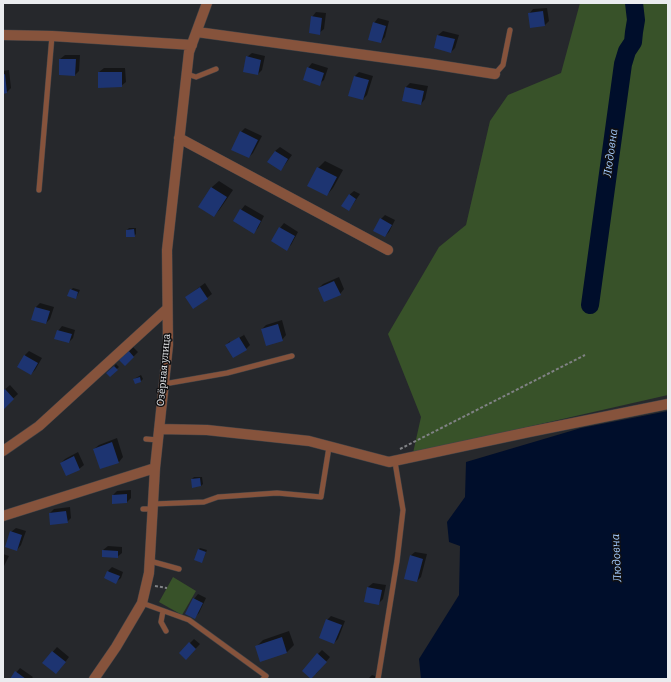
<!DOCTYPE html>
<meta charset="utf-8">
<style>
body{margin:0}
#map{position:relative;width:671px;height:682px;overflow:hidden;background:#26282c;font-family:Bitter,serif}
canvas{display:block}
.frame{position:absolute;inset:0;border:4px solid #eaecef;pointer-events:none}
</style>
<div id="map">
<canvas width="671" height="682"></canvas>
<div class="frame"></div>
</div>
<script>
const g = document.querySelector('canvas').getContext('2d');
g.lineJoin = 'round';
function paint(path, color) {
  g.fillStyle = color;
  g.fill(path, 'evenodd');
}
function poly(rows) {
  const path = new Path2D();
  for (const r of rows) {
    path.moveTo(r[0], r[1]);
    for (let i = 2; i < r.length; i += 2) path.lineTo(r[i], r[i + 1]);
  }
  return path;
}
function strokePath(path, color, width, dash) {
  g.strokeStyle = color;
  g.lineWidth = width;
  g.lineCap = dash ? 'butt' : 'round';
  g.setLineDash(dash || []);
  g.stroke(path);
}
function drawText(font, color, halo, rows, align = 'center') {
  g.font = font + ' Bitter,serif';
  g.lineWidth = 3;
  g.setLineDash([]);
  g.textBaseline = 'middle';
  g.strokeStyle = halo;
  g.fillStyle = color;
  for (const [text, x, y, turn = 0] of rows) {
    g.save();
    g.translate(x, y);
    g.rotate((+turn || 0) * Math.PI / 180);
    g.textAlign = isNaN(turn) ? turn : align;
    if (halo) g.strokeText(text, 0, 0);
    g.fillText(text, 0, 0);
    g.restore();
  }
}
const green = poly([
 [580,3,668,3,668,395,413,453,421,417,388,334,439,247,466,225,490,121,508,95,561,73],
 [173,577,196,591,182,615,159,602]
]);
const water = poly([
 [668,411,668,679,421,679,419,659,459,595,460,546,449,542,447,522,465,497,466,462,581,428]
]);
const shadow = poly([
 [547,8,549,21,545,25,529,14,533,9],
 [316,12,326,13,324,29,319,33,312,17],
 [378,18,389,21,385,37,381,42,374,23],
 [443,31,459,35,455,48,451,52,435,48,438,35],
 [252,53,265,56,262,70,258,74,247,57],
 [65,55,80,55,79,71,75,75,60,59],
 [312,63,328,68,324,80,319,84,308,68],
 [104,68,125,68,126,82,121,86,99,72],
 [9,70,11,88,7,92,3,93,3,71],
 [359,72,373,76,367,95,363,99,355,76],
 [410,83,428,86,425,99,421,104,403,100,406,87],
 [245,128,262,136,253,153,249,157,241,132],
 [280,147,292,155,281,170,275,151],
 [325,161,343,170,333,188,327,195,318,168],
 [219,181,233,190,220,209,214,216,199,207,212,187],
 [354,191,360,194,349,210,349,195],
 [245,205,264,216,258,228,254,232,241,210],
 [385,215,395,220,389,232,385,236,381,219],
 [284,223,298,232,291,245,286,249,280,228],
 [129,228,136,228,136,234,134,236,127,230],
 [339,277,344,289,340,294,319,288,323,284],
 [205,283,212,294,194,308,186,297],
 [73,288,80,290,76,298,71,290],
 [40,303,54,307,50,319,46,323,32,319,36,307],
 [282,320,286,335,282,340,262,329,266,325],
 [62,326,75,330,73,338,69,342,58,331],
 [243,333,250,345,246,349,226,345,230,341,230,343,244,335],
 [133,347,138,352,125,365,120,360],
 [29,351,42,358,35,370,31,374,25,355],
 [116,364,119,367,110,375,108,373],
 [141,375,143,379,141,381,134,379],
 [10,385,18,394,3,408,3,391],
 [117,438,123,457,119,462,101,468,94,449,99,445],
 [78,452,84,465,79,469,61,463,65,459],
 [194,477,202,477,203,484,201,486,193,486,192,479],
 [131,490,131,498,127,502,113,503,113,495,117,491],
 [70,507,71,518,67,522,50,513,54,509],
 [16,528,26,531,21,545,17,550,11,532],
 [108,546,122,547,122,553,117,557,103,556,103,550],
 [200,548,207,550,202,562,199,549],
 [415,552,427,554,421,577,417,581,410,556],
 [3,554,9,556,3,568],
 [112,567,123,572,121,578,116,582,108,571],
 [373,583,386,585,383,599,379,603,366,601,368,587],
 [198,594,206,598,199,613,195,617,194,599],
 [331,616,345,621,338,639,334,643,327,620],
 [289,631,294,645,287,652,261,661,256,647,263,640],
 [194,639,200,644,186,659,180,653],
 [57,647,69,657,60,669,43,663],
 [322,650,330,657,316,674,318,654],
 [20,668,33,677,31,679,11,679],
 [372,675,384,679,368,679]
]);
const river = poly([
 [590,305,623,64,627,51,633,42,634,32,636,20,634,3]
]);
const building = poly([
 [543,11,545,26,530,28,528,13],
 [311,16,322,18,320,35,309,33],
 [373,22,386,26,381,43,368,40],
 [437,35,455,39,451,53,434,48],
 [246,56,261,60,258,75,243,72],
 [59,59,76,59,75,76,59,75],
 [307,67,324,73,320,86,303,80],
 [98,72,122,72,122,87,98,88],
 [5,74,7,93,3,94,3,75],
 [354,76,369,80,363,100,348,96],
 [405,87,424,91,421,105,402,101],
 [240,131,258,140,249,158,231,150],
 [275,151,288,159,281,171,267,162],
 [317,167,337,177,327,196,307,186],
 [211,187,227,197,214,217,198,207],
 [349,194,356,199,349,211,341,206],
 [240,209,261,221,254,234,233,221],
 [380,218,392,225,385,237,373,231],
 [279,227,295,236,287,251,271,241],
 [134,229,135,237,126,237,126,230],
 [334,281,341,295,324,302,318,288],
 [200,287,208,299,193,309,185,297],
 [70,289,78,292,76,299,67,296],
 [35,307,50,311,46,324,31,320],
 [278,324,283,341,266,346,261,329],
 [57,330,72,334,69,343,54,339],
 [239,337,247,350,233,358,225,345],
 [128,350,134,357,125,366,119,360],
 [24,355,38,363,31,375,17,367],
 [114,366,118,370,110,377,106,373],
 [140,377,141,382,135,384,133,379],
 [5,389,14,399,3,410,3,391],
 [112,442,119,463,100,469,93,449],
 [74,456,80,470,66,476,60,463],
 [200,478,201,486,192,488,191,479],
 [127,494,127,503,112,504,112,495],
 [66,511,68,523,50,525,49,513],
 [10,531,22,535,17,551,5,547],
 [198,549,206,552,202,563,194,560],
 [102,550,118,551,118,558,102,557],
 [410,555,423,559,417,582,404,579],
 [107,571,120,576,116,584,104,578],
 [367,587,382,590,379,605,364,602],
 [193,598,203,603,195,619,185,614],
 [326,619,342,625,334,644,319,638],
 [282,637,287,653,260,662,255,646],
 [189,642,196,649,186,660,179,653],
 [52,651,66,662,56,674,42,663],
 [317,653,327,662,311,679,302,671],
 [15,671,26,679,10,679]
]);
const path = poly([
 [400,449,585,355],
 [155,586,167,588]
]);
const lane = poly([
 [187,74,196,77,216,69],
 [495,74,503,65,510,30],
 [39,190,52,36],
 [164,384,227,373,292,356],
 [146,439,158,440],
 [153,504,204,502,218,497,277,493,321,497,329,447],
 [143,509,153,509],
 [150,561,179,569],
 [142,603,189,620,266,676,263,679],
 [163,611,161,622,166,631],
 [378,679,397,561,403,510,395,462]
]);
const street = poly([
 [197,32,431,64,495,74],
 [3,35,52,36,192,45],
 [179,138,388,250],
 [159,429,207,430,309,441,389,462,529,432,668,404],
 [3,451,39,426,167,309],
 [3,516,155,468],
 [94,679,116,647,142,603,149,573,155,468,168,345,167,250,189,52,207,3]
]);
const streetNames = [
 ["Озёрная улица",164,370,-85]
];
const waterNames = [
 ["Людовна",611,153,-82],
 ["Людовна",617,558,-93]
];
paint(green, '#385229');
paint(water, '#000e2b');
paint(shadow, '#0007');
strokePath(river, '#000e2b', 18);
paint(building, '#1d3471');
strokePath(lane, '#414347', 6);
strokePath(street, '#414347', 11);
strokePath(path, '#808285', 2, [3, 2]);
strokePath(lane, '#86533c', 5);
strokePath(street, '#86533c', 10);
drawText('10px', '#eaecef', '#101012', streetNames);
drawText('italic 11px', '#a4cbfe', '#101012', waterNames);
</script>
